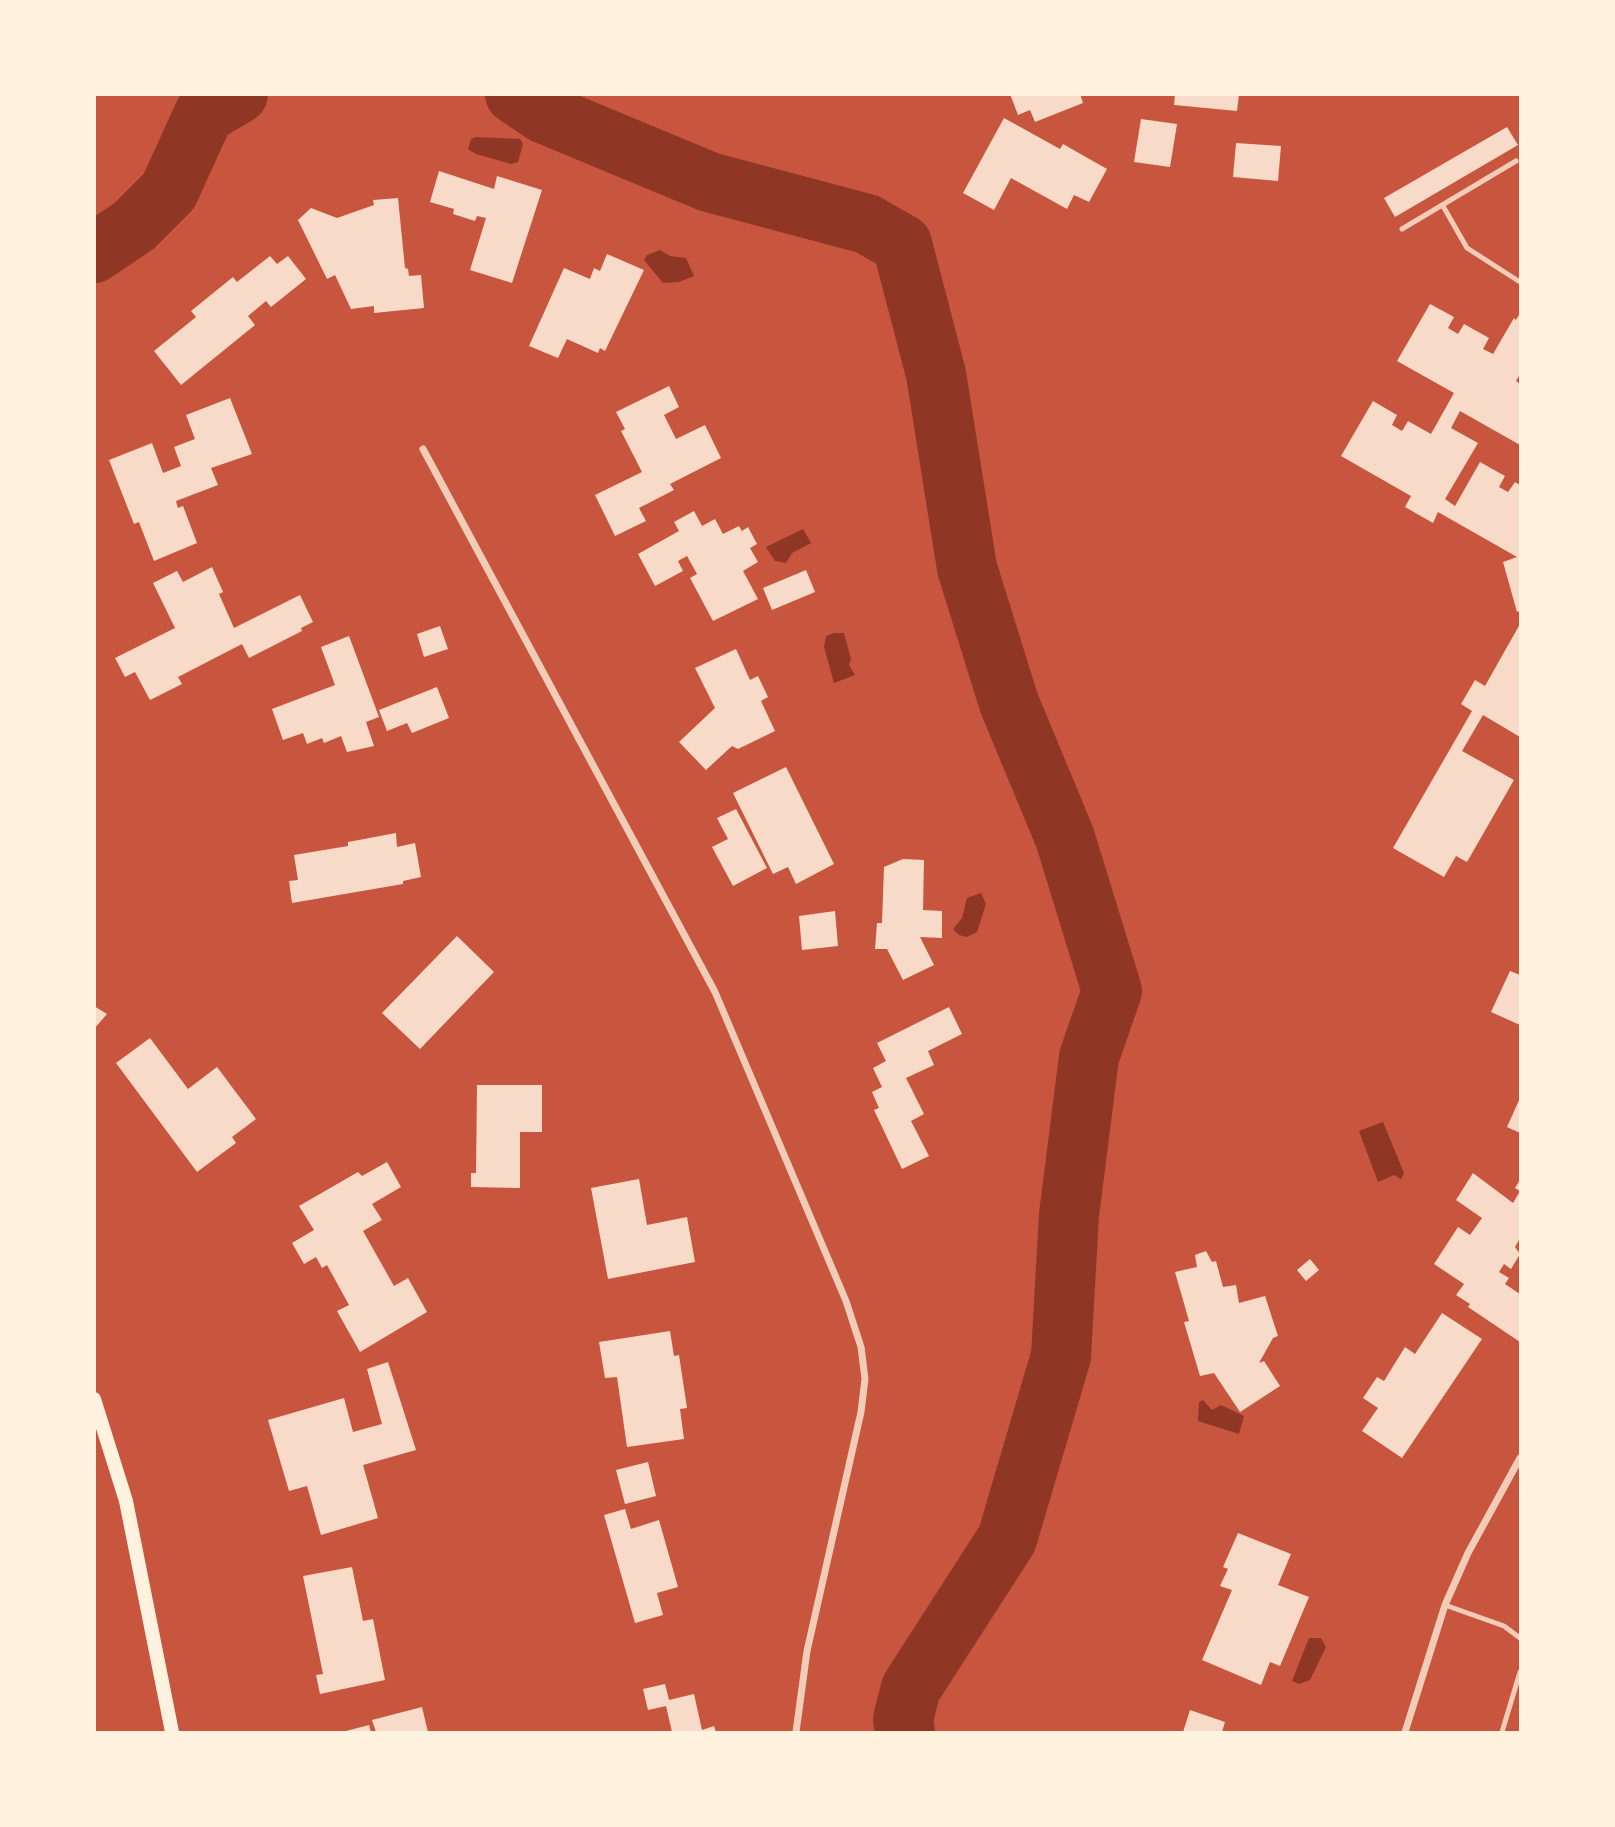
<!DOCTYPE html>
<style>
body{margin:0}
#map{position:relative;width:1615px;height:1827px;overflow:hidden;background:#c8553d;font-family:"Fira Sans",sans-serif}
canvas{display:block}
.frame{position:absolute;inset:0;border:96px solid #fff3e0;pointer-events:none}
</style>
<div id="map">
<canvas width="1615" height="1827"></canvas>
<div class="frame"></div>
</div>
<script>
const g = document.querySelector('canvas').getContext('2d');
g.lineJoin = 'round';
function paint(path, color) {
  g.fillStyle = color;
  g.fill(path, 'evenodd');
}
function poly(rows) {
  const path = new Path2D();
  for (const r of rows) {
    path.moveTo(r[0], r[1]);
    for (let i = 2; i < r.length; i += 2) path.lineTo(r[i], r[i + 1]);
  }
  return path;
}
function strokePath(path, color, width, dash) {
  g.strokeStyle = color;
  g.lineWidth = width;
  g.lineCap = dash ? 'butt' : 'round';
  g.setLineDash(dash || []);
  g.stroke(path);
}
const water = poly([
 [476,137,520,139,523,144,518,162,511,164,476,154,468,149,471,139],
 [660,250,670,256,686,258,694,276,679,282,663,283,644,260,647,255],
 [803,529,811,543,792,553,786,563,775,561,766,547],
 [834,633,844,633,851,659,849,665,855,675,834,683,824,647,826,636],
 [981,893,986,904,977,932,967,937,959,935,953,929,962,918,967,898],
 [1383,1122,1404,1173,1401,1179,1394,1175,1378,1182,1359,1131],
 [1203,1400,1212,1410,1221,1405,1244,1416,1239,1434,1198,1421,1199,1402],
 [1309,1638,1321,1638,1326,1647,1310,1680,1299,1684,1292,1681]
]);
const river = poly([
 [515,94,543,113,709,182,867,224,902,244,936,374,967,568,1009,703,1065,838,1112,991,1089,1057,1069,1215,1061,1356,1007,1539,911,1688,903,1719,905,1732],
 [94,253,134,226,169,191,204,114,238,94]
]);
const building = poly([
 [1010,94,1080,94,1083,103,1035,122,1030,110,1018,115],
 [1175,94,1239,94,1237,111,1174,105],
 [1004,118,1060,149,1063,144,1107,169,1089,202,1074,195,1067,209,1011,178,994,210,963,193],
 [1141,119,1177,124,1170,167,1134,162],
 [1507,127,1518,145,1395,217,1384,198],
 [1236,143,1281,146,1278,181,1233,177],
 [439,171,494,189,497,176,542,190,512,283,470,270,486,218,477,216,475,221,453,214,454,209,430,202],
 [398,198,405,268,408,269,409,276,421,275,424,308,374,313,374,306,351,309,335,275,327,279,298,220,311,208,337,218,374,205,373,200],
 [607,254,644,270,605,351,600,348,598,353,567,339,558,358,529,346,564,268,590,279,594,268,600,271],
 [270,256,277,264,288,256,306,279,271,307,266,301,248,316,255,325,181,385,154,351,196,317,191,311,233,277,237,282],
 [1430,304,1454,317,1448,328,1458,334,1464,324,1489,338,1483,349,1493,354,1514,318,1516,320,1520,313,1520,374,1516,381,1520,384,1520,445,1460,411,1451,428,1478,443,1445,499,1455,506,1480,462,1505,476,1499,487,1508,492,1515,482,1520,485,1520,611,1517,612,1503,562,1517,557,1438,512,1433,523,1405,507,1411,496,1341,456,1373,401,1397,415,1392,425,1402,431,1408,421,1431,434,1454,393,1397,361],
 [669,386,679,407,664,415,676,439,705,425,721,458,670,484,674,490,639,508,646,521,615,536,595,495,642,472,621,431,625,429,616,412],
 [230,398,252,454,211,468,218,485,176,501,178,508,183,506,197,543,154,561,139,522,134,524,109,460,152,443,163,473,181,466,174,447,195,439,186,415],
 [694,511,702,526,715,519,723,534,739,526,742,531,748,527,757,544,750,548,758,562,743,571,758,599,713,621,690,578,697,574,687,556,678,561,683,571,655,586,638,554,679,531,674,522],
 [212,567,223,592,219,594,234,628,300,595,313,622,301,628,302,631,249,658,242,644,178,677,182,684,150,700,135,672,125,677,115,658,175,628,153,583,177,571,183,582],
 [806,570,815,592,772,610,763,588],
 [1520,624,1520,737,1483,715,1462,751,1514,780,1467,862,1456,856,1444,877,1393,848,1472,711,1461,704,1475,680,1485,686],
 [440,626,448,649,424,657,417,634],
 [349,636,379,717,366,722,374,746,347,752,341,736,324,743,322,738,307,744,303,733,283,740,272,709,335,685,321,647],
 [736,649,750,680,758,676,768,697,761,701,775,731,738,749,732,746,706,770,679,742,715,708,695,668],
 [437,687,449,718,412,733,407,723,387,731,379,710],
 [786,767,834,864,796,884,788,867,773,874,733,793],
 [736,809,767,868,733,886,712,847,728,839,717,818],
 [396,833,397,847,415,843,421,877,403,881,403,884,292,903,289,881,298,880,294,855,348,846,348,842],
 [903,859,924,860,923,910,942,911,942,938,920,937,934,965,903,980,887,949,875,949,877,923,882,923,884,867],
 [835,911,838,946,802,950,799,916],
 [457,936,494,972,420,1049,382,1013],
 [1510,971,1520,975,1520,1025,1491,1012],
 [94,1006,107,1014,94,1029],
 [949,1007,962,1034,928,1051,934,1065,906,1078,924,1114,911,1121,929,1156,902,1169,874,1110,879,1108,872,1092,882,1087,873,1068,886,1061,877,1043],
 [150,1038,188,1089,217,1067,256,1119,232,1137,236,1143,197,1172,116,1063],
 [477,1085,542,1085,542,1132,520,1132,520,1188,471,1187,471,1173,476,1173],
 [1520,1098,1520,1133,1507,1127],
 [387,1162,401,1187,372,1204,382,1220,363,1231,394,1286,408,1278,427,1312,360,1352,337,1311,349,1305,327,1265,322,1268,316,1257,304,1264,292,1243,314,1230,299,1206,358,1172,362,1176],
 [1473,1173,1513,1203,1520,1191,1515,1188,1520,1180,1520,1238,1515,1247,1520,1254,1511,1269,1504,1264,1499,1272,1509,1278,1505,1284,1520,1294,1520,1342,1468,1307,1470,1304,1456,1295,1464,1284,1434,1264,1458,1227,1470,1235,1482,1218,1456,1200],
 [639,1179,647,1225,687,1217,695,1262,608,1279,591,1188],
 [1206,1251,1212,1262,1216,1261,1223,1287,1236,1285,1239,1303,1265,1296,1278,1336,1273,1338,1259,1363,1264,1361,1280,1386,1240,1412,1214,1373,1200,1376,1184,1322,1189,1321,1175,1272,1197,1267,1195,1255],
 [1310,1259,1319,1270,1306,1281,1297,1270],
 [1442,1313,1482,1339,1402,1458,1362,1431,1378,1408,1363,1398,1377,1377,1384,1381,1405,1347,1415,1354],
 [670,1331,674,1356,679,1355,687,1408,680,1409,684,1439,627,1447,617,1377,605,1378,599,1342],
 [388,1362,416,1450,363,1465,378,1518,321,1535,307,1486,289,1491,268,1420,344,1398,353,1432,382,1424,367,1369],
 [648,1462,656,1496,625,1504,616,1470],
 [625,1509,631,1529,659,1520,678,1587,657,1593,663,1615,635,1623,604,1515],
 [1238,1533,1291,1554,1278,1585,1309,1597,1280,1666,1270,1662,1261,1685,1202,1660,1232,1590,1220,1586,1228,1569,1223,1567],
 [352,1567,363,1621,373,1619,385,1680,320,1694,316,1675,323,1674,303,1576],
 [665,1684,669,1700,694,1694,702,1730,714,1726,716,1732,672,1732,666,1706,648,1710,643,1689],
 [422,1707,428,1732,376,1732,372,1720],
 [1190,1710,1225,1722,1222,1732,1183,1732],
 [369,1725,371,1732,342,1732]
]);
const service = poly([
 [1443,206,1467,248,1520,282],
 [1402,229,1516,161],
 [1445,1605,1504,1626,1520,1638],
 [1502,1732,1520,1672]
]);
const minor = poly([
 [423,449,715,992,846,1301,861,1347,865,1379,861,1412,807,1651,796,1732],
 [1405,1732,1445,1605,1468,1553,1520,1458]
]);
const secondary = poly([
 [94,1399,126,1501,172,1732]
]);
paint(water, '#8f3625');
strokePath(river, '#8f3625', 60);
paint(building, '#f7dbc8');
strokePath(service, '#f1ccb7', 5);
strokePath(minor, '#f1ccb7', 7);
strokePath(secondary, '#fff3e0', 14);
</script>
